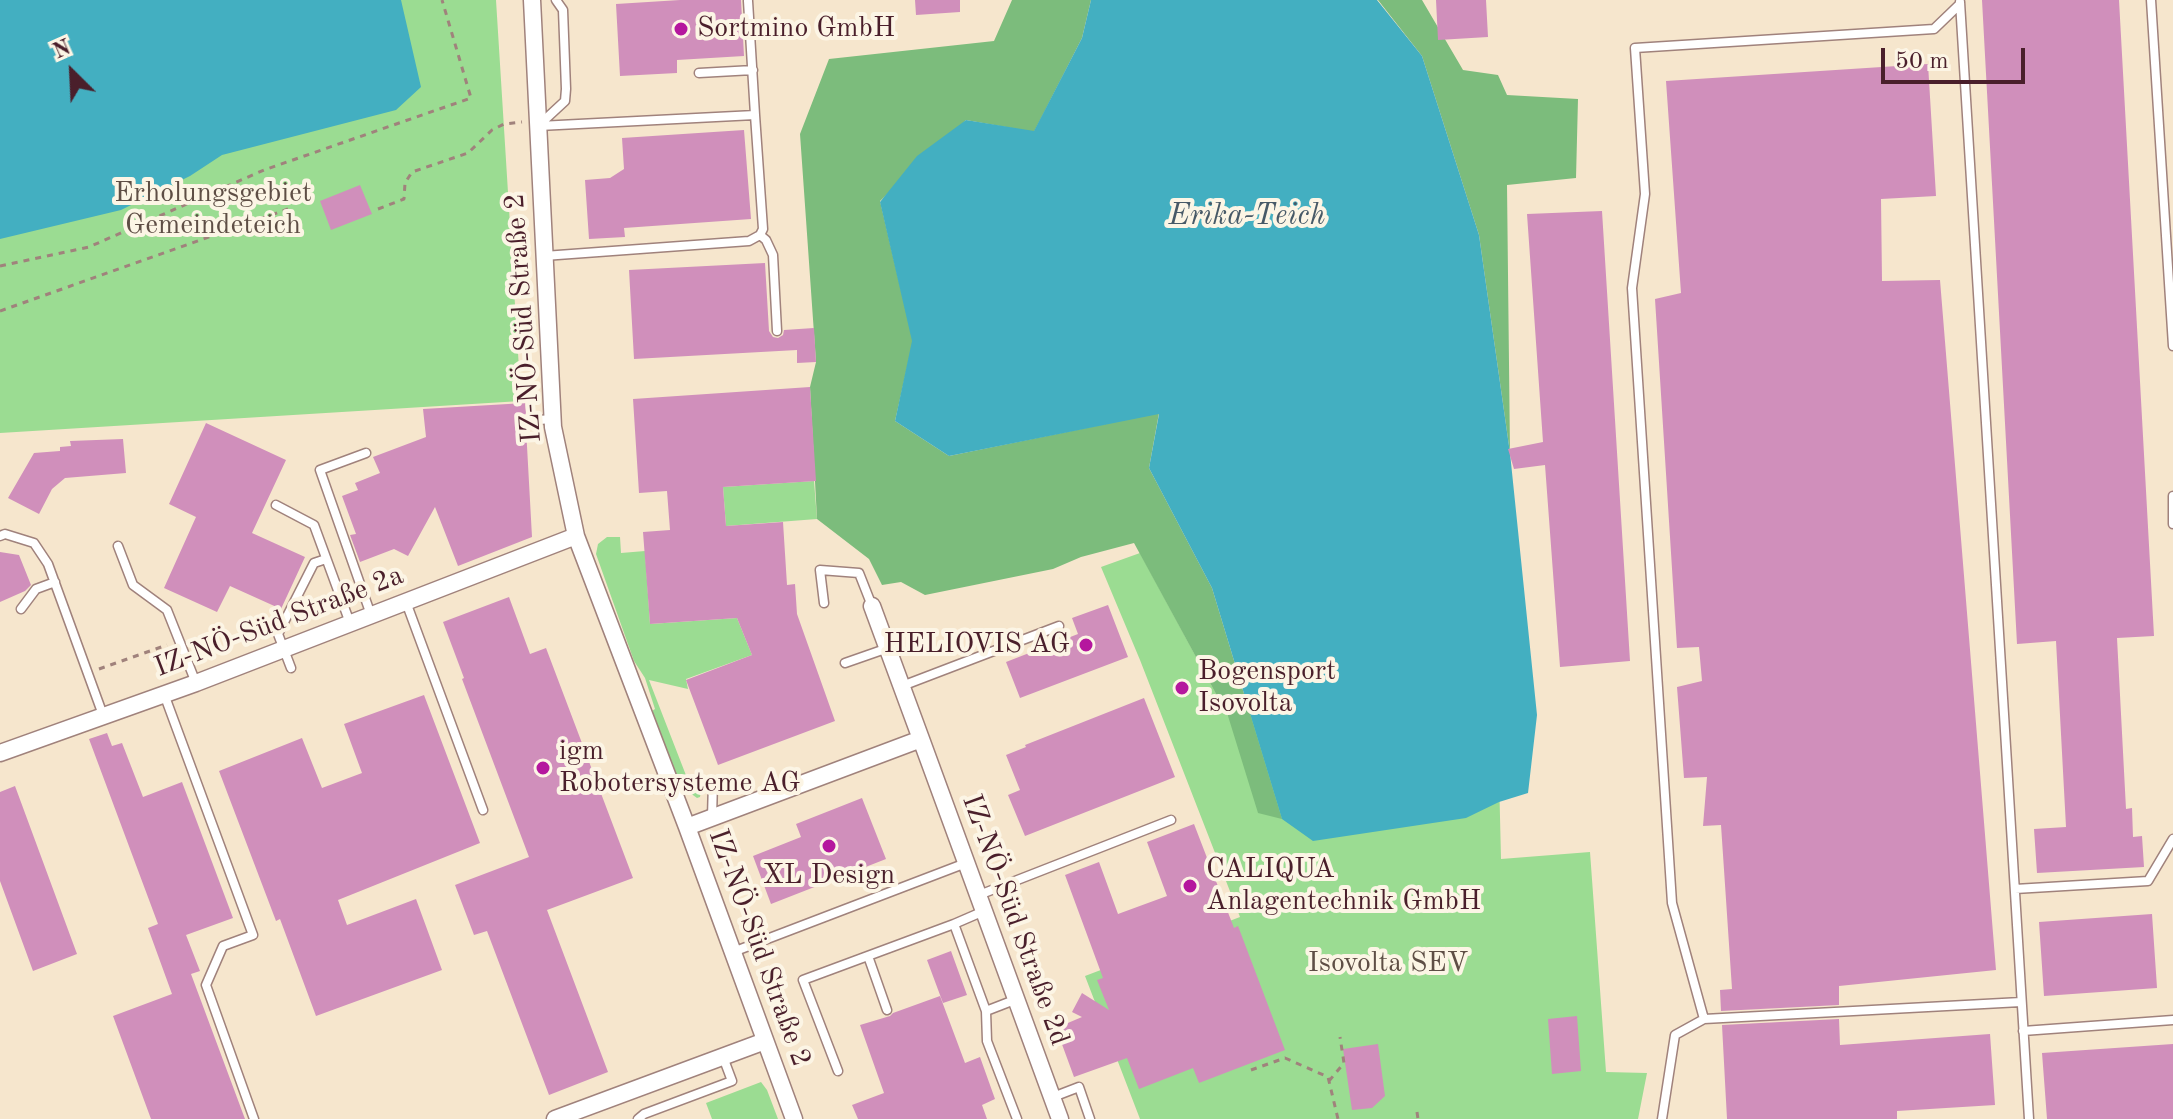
<!DOCTYPE html>
<meta charset="utf-8">
<style>
body{margin:0}
#map{position:relative;width:2173px;height:1119px;overflow:hidden;background:#f6e6cd;font-family:"Old Standard TT",serif}
canvas{display:block}
.north{position:absolute;left:32px;top:32px;width:80px;height:80px;-webkit-text-stroke:6px #fcf5e5;paint-order:stroke;rotate:336deg;font-size:22px;font-weight:700;line-height:32px;text-align:center;color:#4a1f2b}
.north::after{content:'';display:block;margin:auto;width:28px;height:36px;background:#4a1f2b;clip-path:polygon(50% 0,100% 100%,50% 72%,0 100%)}
.scale{position:absolute;left:1881px;top:48px;width:144px;height:36px;box-sizing:border-box;border:4px solid #4a1f2b;border-top:0;padding-left:10px;font-size:24px;line-height:28px;white-space:nowrap;color:#4a1f2b;-webkit-text-stroke:6px #fcf5e5;paint-order:stroke}
</style>
<div id="map">
<canvas width="2173" height="1119"></canvas>
<div class="north">N</div>
<div class="scale">50 m</div>
</div>
<script>
const g = document.querySelector('canvas').getContext('2d');
g.lineJoin = 'round';
function paint(path, color) {
  g.fillStyle = color;
  g.fill(path, 'evenodd');
}
function poly(rows) {
  const path = new Path2D();
  for (const r of rows) {
    path.moveTo(r[0], r[1]);
    for (let i = 2; i < r.length; i += 2) path.lineTo(r[i], r[i + 1]);
  }
  return path;
}
function strokePath(path, color, width, dash) {
  g.strokeStyle = color;
  g.lineWidth = width;
  g.lineCap = dash ? 'butt' : 'round';
  g.setLineDash(dash || []);
  g.stroke(path);
}
function drawText(font, color, halo, rows, align = 'center') {
  g.font = font + ' "Old Standard TT",serif';
  g.lineWidth = 8;
  g.setLineDash([]);
  g.textBaseline = 'middle';
  g.strokeStyle = halo;
  g.fillStyle = color;
  for (const [text, x, y, turn = 0] of rows) {
    g.save();
    g.translate(x, y);
    g.rotate((+turn || 0) * Math.PI / 180);
    g.textAlign = isNaN(turn) ? turn : align;
    if (halo) g.strokeText(text, 0, 0);
    g.fillText(text, 0, 0);
    g.restore();
  }
}
const green = poly([
 [0,0,496,0,521,401,0,433],
 [814,481,817,519,726,526,723,487],
 [607,537,620,537,621,553,645,551,650,624,737,618,752,655,686,679,688,689,649,680,689,783,701,791,700,797,697,798,686,790,676,777,652,711,655,709,645,678,634,661,596,554,598,544],
 [1140,553,1228,716,1496,649,1501,859,1590,852,1606,1072,1647,1073,1638,1119,1140,1119,1085,976,1240,917,1140,660,1101,567],
 [761,1082,767,1090,778,1119,712,1119,706,1103]
]);
const forest = poly([
 [1012,0,1091,0,1082,38,1034,132,966,120,880,201,913,341,895,421,949,456,1159,413,1149,468,1212,588,1282,819,1258,813,1228,716,1134,543,1081,557,1053,569,925,595,901,582,882,585,869,559,817,519,810,387,816,362,800,134,829,59,994,41],
 [1378,0,1422,0,1463,70,1498,75,1507,95,1578,99,1576,178,1507,185,1510,453,1479,235,1422,56]
]);
const water = poly([
 [0,0,401,0,421,87,396,110,222,155,190,176,121,210,0,239],
 [1091,0,1377,0,1422,56,1479,235,1510,453,1537,715,1528,793,1499,802,1466,818,1313,841,1282,819,1212,588,1149,468,1159,414,949,456,895,421,912,341,880,202,917,156,966,120,1034,131,1082,38]
]);
const building = poly([
 [680,0,741,0,744,56,677,60,677,73,620,76,616,4],
 [915,0,960,0,960,12,916,15],
 [1436,0,1486,0,1488,37,1438,40],
 [1982,0,2119,0,2154,636,2117,638,2126,809,2132,808,2133,837,2142,836,2144,867,2037,873,2034,829,2066,827,2056,641,2017,644],
 [1928,64,1936,196,1881,199,1882,281,1940,280,1996,970,1839,986,1839,1005,1721,1011,1720,990,1732,989,1721,825,1703,826,1707,777,1684,778,1677,687,1702,681,1699,647,1677,648,1655,299,1681,293,1666,81],
 [744,130,751,219,624,228,625,237,589,239,585,180,610,178,624,169,622,138],
 [360,185,372,214,331,230,320,201],
 [1602,211,1630,661,1560,667,1545,465,1514,469,1508,449,1543,442,1527,214],
 [765,263,769,331,773,337,778,338,783,335,784,330,814,328,816,362,797,363,797,350,634,359,629,270],
 [810,387,816,481,723,487,726,526,783,522,787,585,795,584,797,614,835,721,718,765,686,680,752,655,737,618,650,624,643,532,670,530,667,491,639,493,633,399],
 [525,403,526,414,521,416,519,421,521,426,526,428,532,537,458,566,435,507,408,556,394,549,360,562,350,535,356,534,342,496,358,490,355,483,380,473,373,457,426,437,423,409],
 [206,423,286,460,252,533,305,557,281,609,230,586,217,612,164,588,196,517,169,504],
 [123,439,126,473,65,478,52,489,39,514,8,498,34,453,60,451,60,447,71,446,70,441],
 [0,552,19,555,31,585,25,591,0,602],
 [509,597,530,654,546,648,633,878,547,910,608,1072,549,1095,487,931,474,935,455,885,529,857,462,679,464,678,443,622],
 [1108,605,1128,657,1020,698,1006,662,1078,634,1072,618],
 [424,695,480,843,338,900,347,925,416,899,442,970,316,1016,280,919,276,921,219,771,302,738,322,788,362,773,344,724],
 [1144,698,1175,777,1025,836,1008,795,1020,790,1006,755,1026,747,1025,745],
 [107,733,112,746,122,743,143,797,182,782,233,918,186,935,200,971,191,974,245,1119,151,1119,113,1016,172,994,148,928,158,924,89,739],
 [15,786,77,954,33,971,0,881,0,792],
 [862,798,886,859,771,904,753,856,801,837,796,824],
 [1194,824,1234,928,1238,926,1285,1050,1199,1083,1193,1068,1139,1089,1127,1058,1074,1077,1056,1028,1082,1017,1072,1012,1082,993,1109,1010,1097,980,1103,978,1065,875,1099,862,1118,914,1167,896,1147,842],
 [2152,914,2157,988,2044,996,2039,922],
 [951,951,967,995,943,1003,927,960],
 [940,996,965,1063,980,1057,995,1099,982,1105,987,1119,858,1119,852,1105,884,1093,860,1025,890,1016,893,1013],
 [1577,1016,1581,1071,1552,1074,1548,1019],
 [1839,1019,1840,1045,1990,1034,1995,1105,1897,1111,1897,1119,1727,1119,1722,1025],
 [1378,1044,1385,1096,1372,1108,1352,1110,1343,1049],
 [2173,1044,2173,1119,2047,1119,2042,1053]
]);
const path = poly([
 [378,209,404,199,405,183,412,172,468,153,492,130,504,124,522,122],
 [0,266,89,247,264,170,471,98,442,0],
 [0,311,288,209],
 [99,669,167,645],
 [1251,1070,1285,1058,1328,1077,1338,1119],
 [1329,1081,1344,1063,1340,1037],
 [1417,1112,1418,1119]
]);
const lane = poly([
 [2151,0,2173,346],
 [748,1,755,115],
 [1960,2,2029,1119],
 [1960,4,1934,29,1635,48,1645,194,1632,288,1672,903,1704,1019,2021,1002],
 [699,73,753,70],
 [538,126,565,101,566,89,563,10,556,0],
 [539,126,755,115,763,229,760,235,749,241,544,256],
 [760,235,766,240,773,255,777,331],
 [526,421,552,419],
 [366,453,320,470,371,615],
 [2173,496,2173,524],
 [276,505,314,525,350,623],
 [0,536,5,534,34,543,48,564,103,715],
 [118,546,133,585,167,610,196,683],
 [406,602,483,810],
 [824,603,820,570,859,573,872,606],
 [21,609,36,589,55,582],
 [845,663,888,648],
 [291,668,278,634,314,563,326,559],
 [902,686,1059,626],
 [164,694,253,935,223,946,206,985,254,1119],
 [712,817,713,782],
 [2015,889,2148,881,2173,839],
 [979,895,1171,820],
 [984,911,954,924,986,1011,987,1041,1017,1119],
 [733,952,966,863],
 [868,956,887,1010],
 [986,1011,1017,999],
 [2023,1031,2173,1020],
 [838,1071,803,980,954,924],
 [1053,1097,1079,1087,1090,1119],
 [638,1119,644,1114,732,1081,723,1057],
 [1662,1119,1675,1035,1704,1019]
]);
const street = poly([
 [532,0,553,427,576,536,687,827,794,1119],
 [872,606,921,739],
 [0,753,196,683,576,536],
 [687,827,921,739,1060,1119],
 [555,1119,765,1041]
]);
const markers = [
 [681,29,8,"#b5179e"],
 [1086,645,8,"#b5179e"],
 [1182,688,8,"#b5179e"],
 [543,768,8,"#b5179e"],
 [829,846,8,"#b5179e"],
 [1190,886,8,"#b5179e"]
];
const poiNames = [
 ["Sortmino GmbH",697,29],
 ["HELIOVIS AG",1070,645,"right"],
 ["Bogensport",1198,672],
 ["Isovolta",1198,704],
 ["igm",559,752],
 ["Robotersysteme AG",559,784],
 ["CALIQUA",1206,870],
 ["Anlagentechnik GmbH",1206,902],
 ["XL Design",829,876,"center"]
];
const parkNames = [
 ["Erholungsgebiet",213,194],
 ["Gemeindeteich",213,226],
 ["Isovolta SEV",1388,964]
];
const streetNames = [
 ["IZ-NÖ-Süd Straße 2",524,318,-94],
 ["IZ-NÖ-Süd Straße 2a",279,622,-21],
 ["IZ-NÖ-Süd Straße 2d",1015,920,70],
 ["IZ-NÖ-Süd Straße 2",759,948,70]
];
const waterNames = [
 ["Erika-Teich",1247,216]
];
paint(green, '#9bdc92');
paint(forest, '#7cbc7c');
paint(water, '#43afc1');
paint(building, '#d08fbb');
strokePath(lane, '#a0827c', 11);
strokePath(street, '#a0827c', 19);
strokePath(path, '#a0827c', 3, [6, 6]);
strokePath(lane, '#fff', 8);
strokePath(street, '#fff', 16);
for (const [x, y, r, color] of markers) {
  const dot = new Path2D();
  dot.arc(x, y, r, 0, 2 * Math.PI);
  g.fillStyle = color;
  g.fill(dot);
  strokePath(dot, '#fcf5e5', 3);
}
drawText('28px', '#4a1f2b', '#fcf5e5', poiNames, 'left');
drawText('28px', '#5e4e45', '#fcf5e5', parkNames);
drawText('28px', '#4a1f2b', '#fcf5e5', streetNames);
drawText('italic 30px', '#475967', '#fcf5e5', waterNames);
</script>
